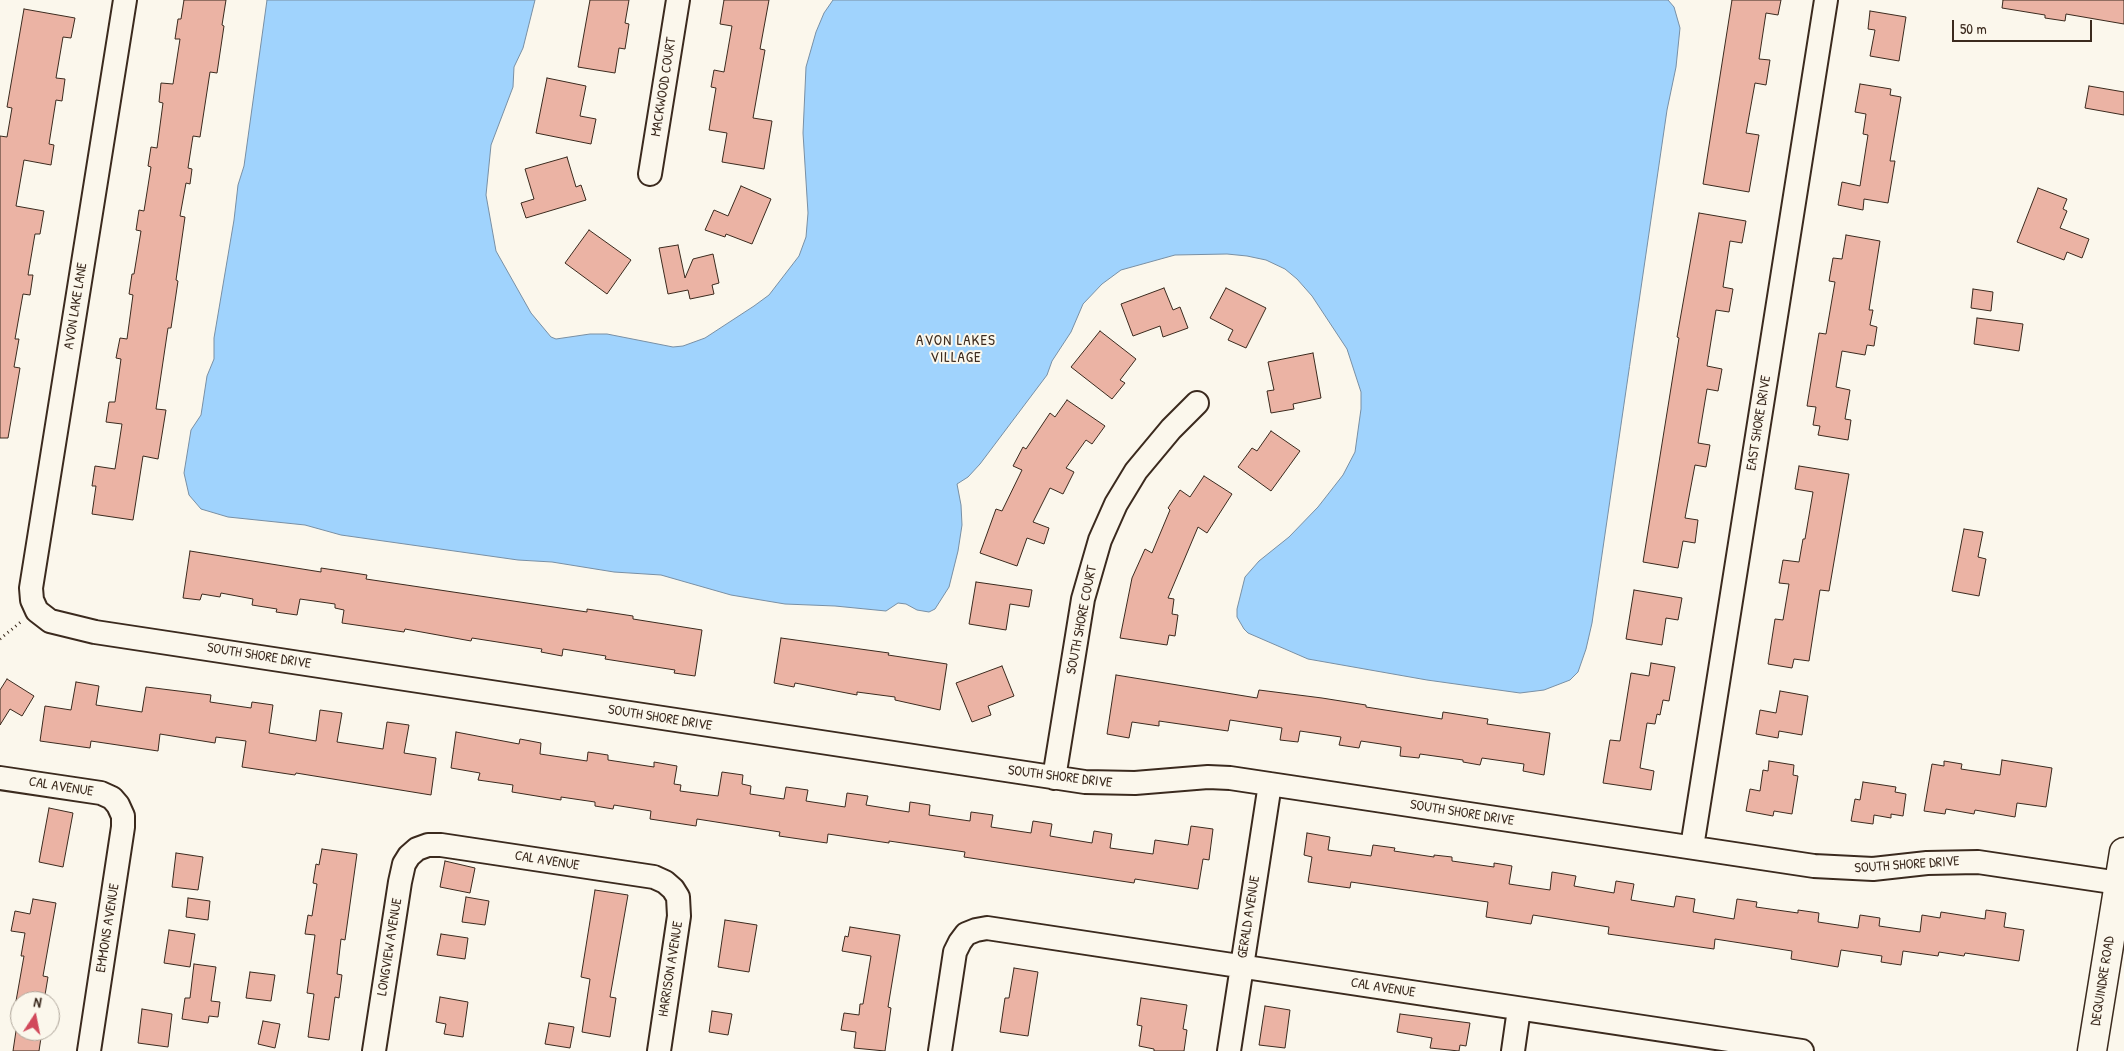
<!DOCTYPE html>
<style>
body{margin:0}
#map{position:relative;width:2124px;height:1051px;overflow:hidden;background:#fbf7ec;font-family:"Patrick Hand",sans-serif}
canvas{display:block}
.north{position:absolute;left:10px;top:991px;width:50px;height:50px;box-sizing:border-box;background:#fbf7ec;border:1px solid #aea59a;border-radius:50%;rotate:11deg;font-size:14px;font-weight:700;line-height:20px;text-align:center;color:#3b2a1e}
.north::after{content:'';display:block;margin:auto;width:18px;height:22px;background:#d1495b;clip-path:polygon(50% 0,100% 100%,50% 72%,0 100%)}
.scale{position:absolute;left:1952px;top:20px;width:140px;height:22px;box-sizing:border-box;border:2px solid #3b2a1e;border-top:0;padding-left:6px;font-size:15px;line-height:18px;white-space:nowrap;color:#3b2a1e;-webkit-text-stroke:4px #fbf7ec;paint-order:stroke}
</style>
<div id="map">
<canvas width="2124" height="1051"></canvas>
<div class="north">N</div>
<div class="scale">50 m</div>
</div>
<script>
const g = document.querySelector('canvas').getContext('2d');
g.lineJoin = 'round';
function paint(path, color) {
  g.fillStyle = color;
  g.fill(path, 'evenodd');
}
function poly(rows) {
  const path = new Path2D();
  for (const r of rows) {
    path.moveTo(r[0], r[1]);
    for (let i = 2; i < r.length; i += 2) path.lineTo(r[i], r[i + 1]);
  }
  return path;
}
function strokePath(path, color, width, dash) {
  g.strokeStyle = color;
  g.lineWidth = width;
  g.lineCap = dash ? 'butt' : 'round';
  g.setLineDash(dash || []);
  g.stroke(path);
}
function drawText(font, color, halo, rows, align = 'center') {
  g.font = font + ' "Patrick Hand",sans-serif';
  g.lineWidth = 4;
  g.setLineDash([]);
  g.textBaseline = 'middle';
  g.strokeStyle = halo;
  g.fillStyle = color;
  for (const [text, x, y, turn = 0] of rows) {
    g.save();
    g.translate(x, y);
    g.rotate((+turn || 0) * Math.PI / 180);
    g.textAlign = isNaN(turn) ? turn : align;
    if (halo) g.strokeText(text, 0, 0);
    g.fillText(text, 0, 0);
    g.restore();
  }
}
const water = poly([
 [267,0,535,0,523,48,514,67,513,87,491,145,486,195,496,251,531,313,551,337,556,339,590,334,607,334,673,347,683,346,705,338,754,306,769,295,799,256,806,237,808,213,803,133,806,67,816,32,824,13,833,0,1668,0,1674,7,1680,28,1676,67,1667,110,1592,623,1586,649,1578,672,1570,680,1544,690,1520,693,1427,680,1308,659,1248,633,1244,629,1237,617,1237,609,1245,577,1259,561,1289,537,1318,507,1343,475,1355,452,1361,409,1361,392,1347,349,1312,296,1297,279,1285,269,1266,260,1247,256,1227,254,1175,255,1121,270,1102,284,1083,304,1071,332,1052,361,1047,375,980,464,968,477,957,484,961,505,962,525,958,551,949,587,935,609,929,612,917,610,906,604,898,603,886,611,835,606,785,604,731,595,661,575,614,572,552,562,518,560,341,535,305,525,228,517,201,509,189,495,184,473,191,430,201,415,207,376,214,359,214,338,234,220,238,185,244,166,267,0]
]);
const building = poly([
 [184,0,226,0,222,25,224,26,217,73,210,72,200,137,193,136,188,168,192,169,190,184,186,183,180,216,185,217,176,280,178,281,171,328,168,328,156,409,166,410,158,459,143,456,133,520,92,514,96,486,92,486,95,466,115,469,122,424,106,422,109,402,115,402,121,359,116,358,120,338,127,339,133,295,129,294,132,274,134,274,141,231,136,230,139,210,144,211,151,167,148,166,151,147,157,148,163,103,159,102,161,83,173,84,180,39,175,39,178,19,181,19,184,0],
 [590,0,629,0,625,23,629,24,625,49,619,48,615,73,578,67,590,0],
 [724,0,769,0,760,49,765,50,753,118,772,121,764,169,722,162,727,133,709,130,716,88,711,87,714,70,724,72,732,26,720,24,724,0],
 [1732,0,1781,0,1778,15,1766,13,1759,59,1770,60,1766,85,1755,83,1746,133,1759,135,1749,192,1703,184,1732,0],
 [2003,0,2124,0,2124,24,2066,14,2065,21,2045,18,2045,15,2002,8,2003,0],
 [24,9,75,18,71,38,63,37,56,78,65,79,62,101,56,100,49,144,54,145,51,165,24,160,16,206,44,211,40,234,35,234,28,275,33,275,30,295,23,294,15,339,19,339,14,367,20,368,8,438,0,438,0,136,7,137,12,108,7,107,24,9],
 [1870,11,1906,17,1899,61,1870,56,1875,30,1868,29,1870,11],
 [547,78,586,86,580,116,596,119,591,144,536,133,547,78],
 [1860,84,1891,89,1890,95,1901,97,1890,161,1895,161,1888,203,1864,199,1863,210,1838,205,1842,182,1860,186,1868,135,1863,134,1866,114,1855,112,1860,84],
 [2089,86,2124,92,2124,115,2085,108,2089,86],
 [567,157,576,187,581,185,586,200,526,218,521,203,534,199,525,169,567,157],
 [741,186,771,199,752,244,726,234,725,237,705,230,714,210,728,216,741,186],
 [2038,188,2067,199,2063,209,2067,211,2060,228,2089,239,2082,258,2067,252,2064,260,2017,242,2038,188],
 [1699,213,1746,221,1742,243,1730,241,1723,287,1733,289,1729,312,1716,310,1707,366,1722,369,1718,391,1707,389,1698,443,1710,445,1706,467,1695,465,1685,518,1698,520,1695,543,1683,541,1678,568,1643,562,1679,338,1677,337,1699,213],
 [589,230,631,260,607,294,565,263,589,230],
 [1846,235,1880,241,1869,310,1873,310,1870,325,1877,327,1874,346,1867,345,1865,355,1842,351,1836,387,1850,390,1845,419,1851,420,1848,440,1818,435,1820,426,1813,425,1816,407,1807,406,1819,333,1826,334,1835,282,1829,281,1833,258,1842,259,1846,235],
 [678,245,685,278,693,259,713,254,719,283,712,285,714,294,690,299,688,290,668,294,659,248,678,245],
 [1164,288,1173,310,1180,307,1188,328,1163,337,1160,326,1133,336,1121,304,1164,288],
 [1226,288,1266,308,1246,348,1228,340,1233,330,1210,318,1226,288],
 [1973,289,1993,292,1991,311,1971,308,1973,289],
 [1977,318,2023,324,2019,351,1974,344,1977,318],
 [1100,331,1136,359,1120,380,1125,383,1112,399,1071,367,1100,331],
 [1313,353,1321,398,1293,404,1294,409,1271,413,1267,391,1274,390,1268,362,1313,353],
 [1067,400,1105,426,1092,444,1086,440,1066,468,1074,472,1063,494,1050,488,1033,522,1049,528,1044,544,1027,538,1017,566,980,553,996,509,1002,511,1022,470,1013,466,1023,447,1026,449,1050,413,1055,417,1067,400],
 [1271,431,1300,451,1271,491,1238,467,1252,448,1257,451,1271,431],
 [1799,466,1849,474,1829,591,1820,590,1809,661,1794,659,1792,668,1768,664,1775,619,1783,620,1789,584,1779,583,1783,560,1799,562,1803,539,1805,539,1813,492,1795,489,1799,466],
 [1204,476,1232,494,1207,533,1198,527,1168,598,1174,599,1172,614,1178,615,1175,636,1169,635,1167,645,1120,638,1132,578,1145,549,1152,553,1170,510,1168,508,1180,490,1190,497,1204,476],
 [1964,529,1983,532,1978,557,1986,559,1979,596,1952,591,1964,529],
 [190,551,321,572,321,568,367,575,366,579,587,612,587,609,633,616,633,619,702,630,695,676,674,673,675,670,605,659,606,656,563,649,562,656,541,652,542,649,472,638,471,641,405,629,404,632,342,623,344,610,335,608,335,604,300,599,297,615,276,612,277,609,252,605,253,599,221,593,220,597,202,594,200,600,183,598,190,551],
 [976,582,1032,590,1029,607,1010,604,1006,630,969,624,976,582],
 [1634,590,1682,598,1678,620,1666,618,1662,645,1626,639,1634,590],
 [781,638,889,653,888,655,947,664,940,710,895,700,895,697,857,692,857,695,795,683,794,687,774,683,781,638],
 [1651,663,1675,667,1669,701,1663,700,1660,715,1657,714,1655,724,1647,723,1640,768,1654,771,1651,790,1603,783,1610,740,1620,741,1631,673,1649,676,1651,663],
 [1002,666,1014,696,988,706,991,715,972,722,956,683,1002,666],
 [1116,675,1257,698,1259,690,1322,698,1366,705,1366,707,1442,719,1443,712,1488,719,1487,724,1550,733,1544,775,1523,771,1524,764,1482,758,1480,765,1463,762,1463,760,1420,754,1419,758,1400,756,1401,747,1361,741,1359,748,1339,745,1341,737,1300,731,1298,742,1280,740,1282,728,1230,720,1228,731,1159,721,1159,726,1132,722,1129,738,1107,734,1116,675],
 [7,679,34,696,22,716,10,709,0,725,0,690,7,679],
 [76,682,99,686,96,705,142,712,146,687,211,695,210,702,251,708,252,702,273,705,269,733,316,741,320,710,342,713,337,742,383,749,387,722,409,725,404,753,436,758,431,795,296,773,295,775,242,767,246,741,216,737,215,743,160,734,158,751,91,741,90,748,40,741,45,706,71,710,76,682],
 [1780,691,1808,696,1802,735,1779,731,1778,738,1756,734,1760,710,1776,713,1780,691],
 [456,732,519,744,520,739,541,743,540,754,587,761,588,752,608,755,608,760,654,767,654,762,677,766,674,784,681,785,680,791,718,796,722,772,743,775,742,784,751,786,750,794,784,799,786,787,808,790,806,801,845,807,847,793,868,796,866,805,909,812,910,802,930,805,929,815,970,821,971,812,993,815,991,827,1031,833,1033,821,1052,824,1050,836,1092,843,1094,831,1112,834,1110,848,1153,854,1155,840,1188,845,1191,826,1213,829,1209,860,1203,859,1198,889,1135,879,1134,883,964,857,965,852,889,841,889,843,828,834,827,843,779,836,780,832,697,819,696,826,650,819,651,811,614,805,613,809,595,806,595,802,561,797,561,800,512,792,513,785,478,780,480,773,451,768,456,732],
 [2002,760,2052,768,2046,807,2017,803,2015,817,1975,810,1974,814,1946,809,1945,814,1924,811,1932,764,1944,766,1944,761,1962,764,1961,769,2000,775,2002,760],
 [1769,761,1794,765,1793,775,1798,776,1792,814,1774,811,1773,816,1746,811,1750,789,1760,791,1763,770,1768,771,1769,761],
 [1863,782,1896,787,1895,792,1906,794,1903,816,1891,814,1891,818,1874,815,1873,824,1851,821,1855,799,1860,800,1863,782],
 [49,808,73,813,63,867,39,862,49,808],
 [1307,833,1330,837,1328,850,1371,856,1373,845,1395,848,1394,851,1434,857,1434,855,1452,857,1452,861,1494,867,1494,863,1512,866,1509,884,1550,890,1552,872,1576,876,1574,886,1614,893,1616,881,1634,884,1631,900,1674,907,1676,896,1695,899,1693,912,1734,919,1737,899,1757,902,1756,907,1798,913,1798,910,1819,913,1818,922,1858,928,1860,915,1880,918,1879,926,1920,932,1922,915,1940,918,1941,912,1985,919,1986,910,2006,913,2004,927,2024,930,2019,961,1965,953,1964,956,1939,952,1938,956,1903,951,1901,965,1881,962,1882,956,1841,950,1838,967,1791,959,1792,951,1715,939,1714,949,1608,934,1609,927,1533,915,1531,924,1486,917,1488,902,1351,882,1350,888,1308,882,1312,857,1304,855,1307,833],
 [322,849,357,854,345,940,341,939,337,974,342,975,339,998,335,997,329,1040,308,1037,314,994,307,993,315,935,305,934,308,915,312,916,317,884,313,883,316,864,319,865,322,849],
 [176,853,203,857,198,890,172,887,176,853],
 [445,861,475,868,470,893,440,887,445,861],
 [595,890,628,895,610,997,616,998,610,1037,582,1032,590,979,581,977,595,890],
 [466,897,489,901,485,925,462,922,466,897],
 [188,898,210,901,208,920,186,917,188,898],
 [33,899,56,903,43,976,48,977,44,1001,16,1001,24,956,21,956,25,933,11,931,15,911,30,914,33,899],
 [725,920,757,925,749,972,718,967,725,920],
 [850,927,900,935,888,1007,891,1008,885,1051,854,1048,856,1032,841,1030,844,1013,859,1015,860,1004,863,1004,871,956,842,951,845,936,848,937,850,927],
 [169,930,195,934,190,967,164,963,169,930],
 [441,934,468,938,465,959,437,955,441,934],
 [194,964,216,967,211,1001,220,1002,218,1017,209,1016,208,1023,182,1019,185,998,190,998,194,964],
 [1014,968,1038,972,1028,1036,1000,1032,1005,998,1009,998,1014,968],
 [250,972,275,975,271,1001,246,998,250,972],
 [440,997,468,1002,463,1037,444,1034,446,1024,436,1022,440,997],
 [1141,998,1187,1005,1183,1029,1187,1030,1184,1051,1154,1051,1154,1049,1139,1046,1142,1026,1137,1025,1141,998],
 [1265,1006,1290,1010,1285,1048,1259,1045,1265,1006],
 [142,1009,172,1014,168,1047,138,1043,142,1009],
 [712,1011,732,1014,728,1035,709,1032,712,1011],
 [1400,1014,1470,1023,1466,1046,1460,1045,1459,1051,1430,1048,1432,1038,1397,1032,1400,1014],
 [263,1021,280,1024,275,1048,258,1044,263,1021],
 [549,1023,574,1027,570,1048,545,1044,549,1023],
 [16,1031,42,1031,39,1051,13,1051,16,1031]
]);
const path = poly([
 [0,639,22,621]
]);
const street = poly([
 [125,0,31,588,32,600,37,611,50,621,95,632,1085,782,1135,783,1208,777,1230,778,1814,866,1873,869,1927,863,1978,862,2119,883],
 [650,174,678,0],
 [0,778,101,793,112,798,118,805,123,816,123,827,89,1051],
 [1054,778,1083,599,1100,540,1116,504,1136,471,1171,429,1197,403],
 [1692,847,1826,0],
 [374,1051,400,882,404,864,409,856,417,849,428,845,441,845,654,877,665,882,673,889,678,897,679,916,659,1051],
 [940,1051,955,952,960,942,966,934,976,930,987,928,1802,1051],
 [1229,1051,1270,784],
 [1513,1051,1519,1009]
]);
const secondary = poly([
 [2092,1051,2124,852]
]);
const streetNames = [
 ["MACKWOOD COURT",664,87,-81],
 ["AVON LAKE LANE",76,306,-81],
 ["EAST SHORE DRIVE",1759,423,-81],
 ["SOUTH SHORE COURT",1082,620,-79],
 ["SOUTH SHORE DRIVE",259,656,9],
 ["SOUTH SHORE DRIVE",660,718,9],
 ["SOUTH SHORE DRIVE",1060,777,7],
 ["CAL AVENUE",61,787,9],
 ["SOUTH SHORE DRIVE",1462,813,9],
 ["CAL AVENUE",547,861,9],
 ["SOUTH SHORE DRIVE",1907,865,-4],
 ["GERALD AVENUE",1249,917,-81],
 ["EMMONS AVENUE",108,928,-81],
 ["LONGVIEW AVENUE",390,947,-81],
 ["HARRISON AVENUE",671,969,-81],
 ["DEQUINDRE ROAD",2103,981,-81],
 ["CAL AVENUE",1383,988,9]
];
const neighbourhoodNames = [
 ["AVON LAKES",956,341],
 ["VILLAGE",956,358]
];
paint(water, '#a0d3fd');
strokePath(water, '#788fa4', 1);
paint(building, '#ebb3a4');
strokePath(building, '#3b2a1e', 1);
strokePath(street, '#3b2a1e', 26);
strokePath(secondary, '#3b2a1e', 31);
strokePath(path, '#3b2a1e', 3, [1, 4]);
strokePath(street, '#fbf7ec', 22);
strokePath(secondary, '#fbf7ec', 28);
drawText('14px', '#3b2a1e', '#fbf7ec', streetNames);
g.letterSpacing = '1px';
drawText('15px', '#3b2a1e', '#fbf7ec', neighbourhoodNames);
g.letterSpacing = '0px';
</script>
